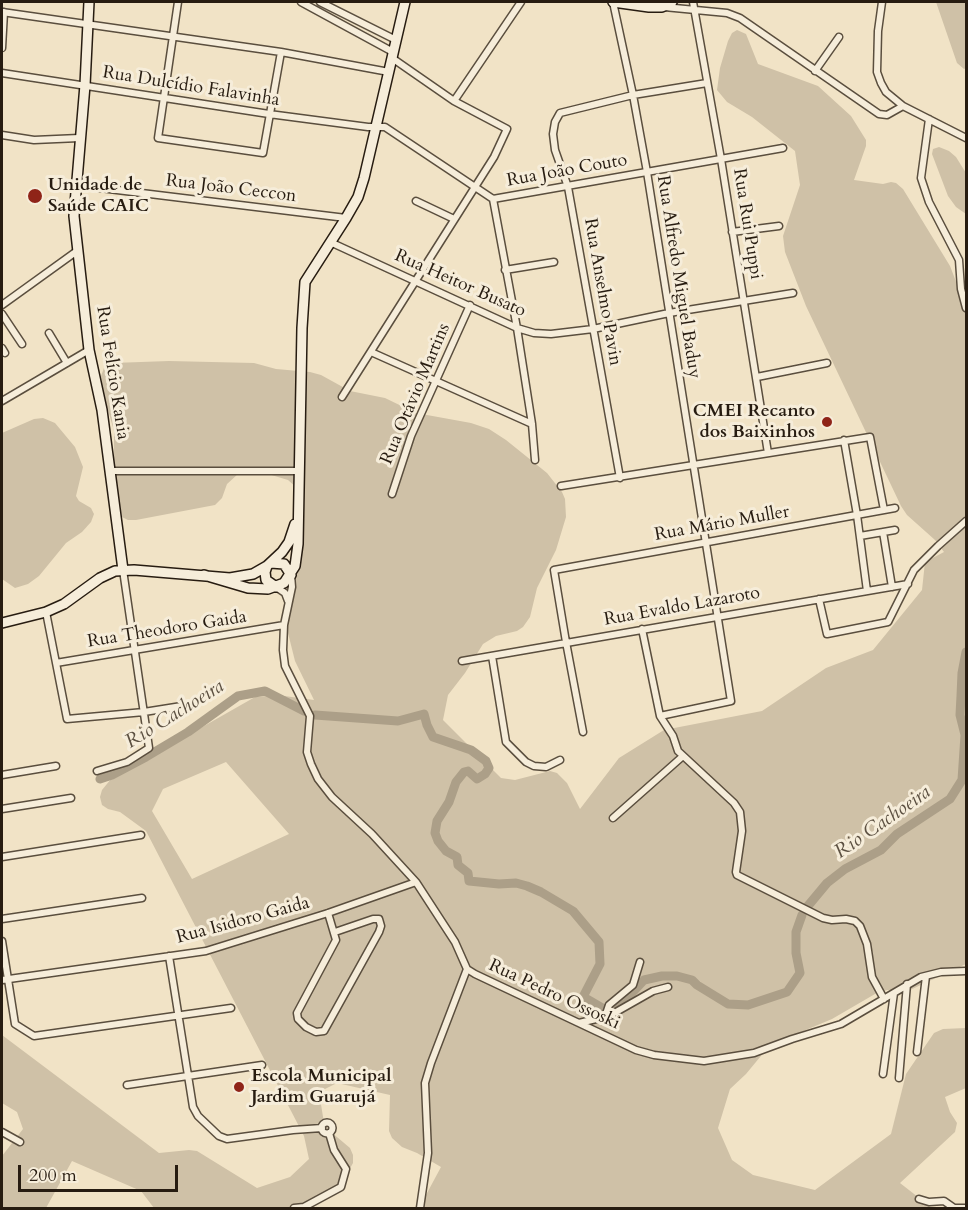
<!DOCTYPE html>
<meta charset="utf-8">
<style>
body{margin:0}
#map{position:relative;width:968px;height:1210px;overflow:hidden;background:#f1e3c6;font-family:Cardo,serif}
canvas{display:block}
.frame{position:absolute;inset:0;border:3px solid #271c11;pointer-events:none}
.scale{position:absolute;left:18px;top:1165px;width:160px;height:27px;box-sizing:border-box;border:3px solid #271c11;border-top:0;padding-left:8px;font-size:18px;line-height:21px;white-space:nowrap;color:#271c11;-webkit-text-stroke:4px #f6edda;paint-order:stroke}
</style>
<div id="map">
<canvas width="968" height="1210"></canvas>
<div class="frame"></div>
<div class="scale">200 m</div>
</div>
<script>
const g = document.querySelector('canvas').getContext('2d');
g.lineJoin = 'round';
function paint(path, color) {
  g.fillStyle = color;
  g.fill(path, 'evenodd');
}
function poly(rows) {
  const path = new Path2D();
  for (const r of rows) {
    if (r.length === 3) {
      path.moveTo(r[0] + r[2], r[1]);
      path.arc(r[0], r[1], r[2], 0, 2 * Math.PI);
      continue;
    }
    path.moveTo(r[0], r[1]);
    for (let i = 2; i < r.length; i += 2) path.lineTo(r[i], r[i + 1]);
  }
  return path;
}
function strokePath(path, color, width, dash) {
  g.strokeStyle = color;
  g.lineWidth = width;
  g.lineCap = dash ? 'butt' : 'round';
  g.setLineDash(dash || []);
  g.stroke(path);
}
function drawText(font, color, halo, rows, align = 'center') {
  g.font = font + ' Cardo,serif';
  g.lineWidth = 6;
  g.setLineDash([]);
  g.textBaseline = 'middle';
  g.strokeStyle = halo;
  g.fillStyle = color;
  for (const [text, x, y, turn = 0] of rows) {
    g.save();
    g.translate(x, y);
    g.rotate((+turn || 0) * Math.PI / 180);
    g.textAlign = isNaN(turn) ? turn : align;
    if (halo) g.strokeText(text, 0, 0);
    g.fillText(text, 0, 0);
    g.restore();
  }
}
const green = poly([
 [936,2,966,2,966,68,964,69,957,63],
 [737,30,746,34,758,64,818,86,851,116,866,140,866,146,854,180,883,184,891,182,896,183,903,189,950,266,965,305,966,378,966,964,910,990,887,990,875,994,832,1019,770,1045,746,1074,730,1089,718,1128,732,1160,753,1175,815,1190,891,1134,906,1074,934,1033,943,1029,966,1028,966,1088,945,1097,950,1112,957,1123,955,1132,900,1183,932,1208,419,1208,441,1167,417,1153,402,1147,392,1138,389,1131,390,1095,337,1083,319,1092,324,1123,331,1132,350,1148,353,1155,353,1163,343,1181,330,1195,308,1208,154,1208,141,1191,72,1161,46,1208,2,1208,2,1156,23,1129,17,1112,2,1103,2,1035,159,1153,189,1150,197,1151,257,1188,290,1177,309,1159,304,1136,146,831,120,812,108,809,102,805,100,797,102,790,111,779,255,697,277,695,314,700,295,661,287,629,286,618,293,579,298,489,288,480,268,474,238,474,227,484,222,498,215,505,136,520,128,520,122,517,114,470,114,431,102,389,101,376,104,368,113,363,169,361,254,363,276,369,310,372,321,375,350,391,385,398,416,413,471,423,489,429,506,440,547,473,562,492,565,499,566,517,556,550,537,588,530,617,523,627,517,631,496,636,483,644,465,673,448,695,443,720,501,778,515,780,550,771,557,773,567,783,580,809,619,758,664,730,762,711,826,668,873,650,922,590,925,562,944,552,935,540,907,515,901,506,806,306,785,252,783,236,800,185,795,151,752,117,727,102,717,90,720,68,728,41,732,33],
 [226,762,289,834,192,879,152,811,163,789],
 [939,147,949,151,956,157,966,173,966,214,956,207,948,196,932,154,933,149],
 [43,418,55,423,75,447,83,467,76,496,79,501,91,508,94,514,91,522,82,532,66,543,39,576,28,584,15,588,2,579,2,433,34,419]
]);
const river = poly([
 [315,715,398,721,424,714,427,725,433,737,471,750,486,761,489,768,485,774,477,779,468,771,464,772,456,782,449,802,437,821,435,833,438,841,446,851,457,857,458,865,468,873,469,881,499,884,516,883,527,886,541,892,573,911,599,942,600,964,584,995,585,998,609,1012,612,1012,618,1008,644,980,662,976,677,976,692,980,697,985,728,1004,748,1005,787,992,800,973,796,953,796,932,802,915],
 [100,779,112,775,146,757,188,732,238,696,265,691,304,711],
 [807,907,827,883,845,869,881,850,897,834,950,799,962,780,965,735,960,715,961,696,962,673,966,652]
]);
const street = poly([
 [178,2,158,138,263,153,281,52],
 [301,2,393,52],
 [320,2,396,40],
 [613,2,633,95,647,172,731,701,660,716],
 [693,2,721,159,768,453],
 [882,2,878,31,877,72,881,83,886,92,903,106,966,138],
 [664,7,727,13,740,18,879,114,887,115,903,106],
 [2,12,281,52,389,72],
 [2,48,4,12],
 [815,71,839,37],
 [2,73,269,114,368,127,385,127,493,199,783,148],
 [454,101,521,2],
 [929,119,921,178,929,202,959,260,961,289,966,308],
 [2,135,34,140,79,138],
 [76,185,346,218],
 [493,199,517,328,532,424,535,460],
 [416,201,454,219],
 [732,232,779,226],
 [330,242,517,328,534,333,551,334,593,329,669,313,793,293],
 [505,270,554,262],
 [2,305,77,251],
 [2,314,22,344],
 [49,333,67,363],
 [2,348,5,353],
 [371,352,532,424],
 [757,377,827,363],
 [342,397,494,157,507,129,454,101,392,58],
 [2,401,89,350],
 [844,440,857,515,867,591],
 [110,471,299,471],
 [620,478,568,187,555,150,553,134,555,122,560,113,633,95,707,83],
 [561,486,870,437,884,510],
 [392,494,411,436,470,305],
 [883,532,892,587],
 [860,536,895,530],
 [291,575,292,587,284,625,283,650,285,666,310,716,307,752,311,764,318,779,332,797,372,834,416,882,455,942,467,969,475,974,636,1050,654,1055,704,1061,754,1053,792,1039,841,1024,921,977,941,972,966,971],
 [276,587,285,593,288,601],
 [819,599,827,634,888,622,914,570,938,546,966,521],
 [46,612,67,719,144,712,188,705],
 [642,629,660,716,673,736,678,751,734,803,740,812,742,831,736,872,737,875,823,918,832,920,846,919,855,921,860,926,867,944,872,977,884,999],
 [492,656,506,742,526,762,534,766,546,767,560,760],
 [462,661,908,584],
 [56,663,284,625],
 [583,732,566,642,554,570,895,508],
 [97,771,127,762,149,748,123,570],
 [2,775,56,766],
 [2,809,71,798],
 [613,818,683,756],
 [2,857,141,835],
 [328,913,336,940,297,1013,298,1019,306,1027,316,1032,324,1031,379,932,381,926,379,919,373,919,335,932],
 [2,919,142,898],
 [2,941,15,1024,34,1036,231,1008],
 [169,956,193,1107,198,1116,219,1136,227,1139,293,1130,322,1128],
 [2,980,206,951,328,913,416,882],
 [605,1017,609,1005,633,985,640,962],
 [579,1023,609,1016,653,991,668,987],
 [917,1052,926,976],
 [883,1074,894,993],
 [899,1078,907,984],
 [127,1085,262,1065],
 [327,1128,5.5],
 [2,1132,20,1142],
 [919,1199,929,1202,944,1201,954,1208,966,1208],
 [294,1208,304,1207,341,1187,346,1169,334,1150,329,1133],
 [420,1208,428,1153,425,1083,431,1063,467,969]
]);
const secondary = poly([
 [89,2,85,85,74,216,89,350,102,410,123,570],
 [613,2,649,7,662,7,672,2],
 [271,563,284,564,291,575],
 [267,566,265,572,266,580,276,587],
 [204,575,248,588,268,589,284,583,295,566,298,544,302,328,305,282,346,218,358,197,364,178,405,2],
 [2,623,46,612,64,604,100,578,115,571,134,570,230,578,253,574,267,566,282,552,289,542,295,524]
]);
const markers = [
 [35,196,8,"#8f2418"],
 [827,422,6,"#8f2418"],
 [239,1087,6,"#8f2418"]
];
const streetNames = [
 ["Rua Dulcídio Falavinha",191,87,9],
 ["Rua João Couto",567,171,-10],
 ["Rua João Ceccon",231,189,7],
 ["Rua Rui Puppi",747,224,81],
 ["Rua Alfredo Miguel Baduy",678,277,81],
 ["Rua Heitor Busato",460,284,24],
 ["Rua Anselmo Pavin",602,292,80],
 ["Rua Felício Kania",112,373,81],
 ["Rua Otávio Martins",416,394,-67],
 ["Rua Mário Muller",722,524,-10],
 ["Rua Evaldo Lazaroto",682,607,-10],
 ["Rua Theodoro Gaida",167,630,-9],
 ["Rua Isidoro Gaida",243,921,-15],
 ["Rua Pedro Ossoski",554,995,25]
];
const poiNames = [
 ["Unidade de",48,186],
 ["Saúde CAIC",48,207],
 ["CMEI Recanto",815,412,"right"],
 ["dos Baixinhos",815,433,"right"],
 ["Escola Municipal",251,1077],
 ["Jardim Guarujá",251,1098]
];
const waterNames = [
 ["Rio Cachoeira",175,715,-32],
 ["Rio Cachoeira",883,823,-35]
];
paint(green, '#cfc1a7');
strokePath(river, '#ac9f88', 9);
strokePath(street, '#5a4e3e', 9);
strokePath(secondary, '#271c11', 12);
strokePath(street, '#f6edda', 6);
strokePath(secondary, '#f6edda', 9);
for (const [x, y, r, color] of markers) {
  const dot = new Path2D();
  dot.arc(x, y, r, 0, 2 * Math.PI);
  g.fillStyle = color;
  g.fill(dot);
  strokePath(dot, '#f6edda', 2);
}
drawText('18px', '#271c11', '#f6edda', streetNames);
drawText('bold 18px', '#271c11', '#f6edda', poiNames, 'left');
drawText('italic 20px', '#5c5041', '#f6edda', waterNames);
</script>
